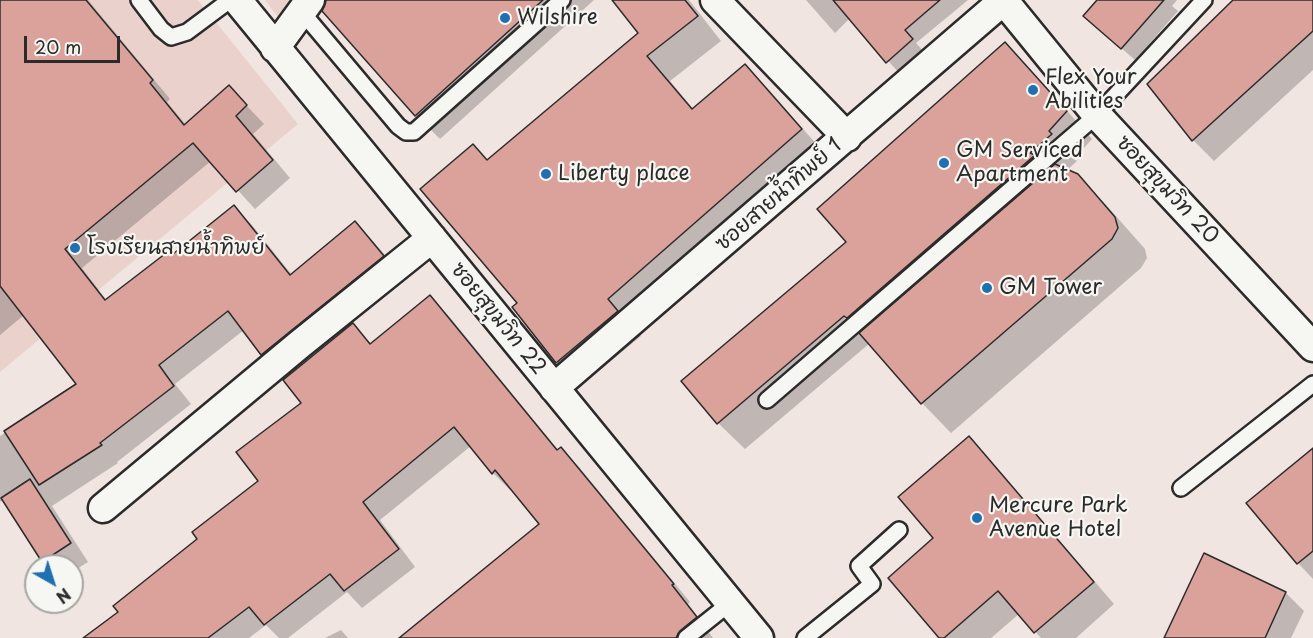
<!DOCTYPE html>
<meta charset="utf-8">
<style>
body{margin:0}
#map{position:relative;width:1313px;height:638px;overflow:hidden;background:#f1e5e1;font-family:"Playpen Sans",sans-serif}
canvas{display:block}
.north{position:absolute;left:24px;top:554px;width:60px;height:60px;box-sizing:border-box;background:#f6f6f2;border:2px solid #a5a5a2;border-radius:50%;rotate:141deg;font-size:16px;font-weight:700;line-height:24px;text-align:center;color:#2b2b2b}
.north::after{content:'';display:block;margin:auto;width:21px;height:27px;background:#1f6fb2;clip-path:polygon(50% 0,100% 100%,50% 72%,0 100%)}
.scale{position:absolute;left:24px;top:36px;width:96px;height:27px;box-sizing:border-box;border:3px solid #2b2b2b;border-top:0;padding-left:8px;font-size:18px;line-height:21px;white-space:nowrap;color:#2b2b2b;-webkit-text-stroke:4px #f6f6f2;paint-order:stroke}
</style>
<div id="map">
<canvas width="1313" height="638"></canvas>
<div class="north">N</div>
<div class="scale">20 m</div>
</div>
<script>
const g = document.querySelector('canvas').getContext('2d');
g.lineJoin = 'round';
function paint(path, color) {
  g.fillStyle = color;
  g.fill(path, 'evenodd');
}
function poly(rows) {
  const path = new Path2D();
  for (const r of rows) {
    path.moveTo(r[0], r[1]);
    for (let i = 2; i < r.length; i += 2) path.lineTo(r[i], r[i + 1]);
  }
  return path;
}
function strokePath(path, color, width, dash) {
  g.strokeStyle = color;
  g.lineWidth = width;
  g.lineCap = dash ? 'butt' : 'round';
  g.setLineDash(dash || []);
  g.stroke(path);
}
function drawText(font, color, halo, rows, align = 'center') {
  g.font = font + ' "Playpen Sans","Playpen Sans Thai",sans-serif';
  g.lineWidth = 4.5;
  g.setLineDash([]);
  g.textBaseline = 'middle';
  g.strokeStyle = halo;
  g.fillStyle = color;
  for (const [text, x, y, turn = 0] of rows) {
    g.save();
    g.translate(x, y);
    g.rotate((+turn || 0) * Math.PI / 180);
    g.textAlign = isNaN(turn) ? turn : align;
    if (halo) g.strokeText(text, 0, 0);
    g.fillText(text, 0, 0);
    g.restore();
  }
}
const built = poly([
 [0,0,198,0,298,124,0,372],
 [265,0,297,0,281,21]
]);
const shadow = poly([
 [0,0,88,0,170,99,167,102,186,125,229,87,264,124,253,134,290,178,255,209,211,161,82,268,107,301,174,256,234,207,252,225,292,275,355,223,373,241,401,274,281,372,263,354,244,330,175,384,191,404,117,462,118,463,52,506,88,562,72,572,72,566,48,566,3,500,0,502,0,436,78,385,24,315,0,335],
 [328,0,594,0,440,139,416,115,324,11],
 [614,0,689,0,721,41,670,81,694,110,745,66,769,90,825,154,631,324,641,336,581,386,557,362,514,307,519,303,473,146,488,161,640,33],
 [806,0,968,0,916,43,925,53,900,74,850,18,835,33],
 [1099,0,1177,0,1172,6,1178,11,1135,60,1098,28],
 [1236,0,1313,0,1313,70,1214,161,1193,140,1149,84],
 [1005,44,1031,70,1092,139,1074,159,1077,161,1066,171,1077,175,1107,206,1145,249,1147,258,1141,268,951,433,922,403,870,343,745,449,718,423,848,242],
 [430,297,448,315,559,451,561,449,579,467,690,602,688,604,713,638,413,638,542,524,512,489,510,490,493,473,471,446,380,520,415,567,362,608,347,592,288,638,279,638,266,625,249,638,86,638,120,612,260,482,303,403,353,325,372,345],
 [968,438,990,460,1114,604,1076,638,1041,638,1019,614,991,638,941,638,935,538],
 [1313,462,1313,579,1298,563,1248,504],
 [1205,555,1286,593,1304,611,1291,638,1165,638],
 [341,630,348,638,325,638]
]);
const building = poly([
 [0,0,86,0,153,80,150,83,184,125,229,85,247,105,236,116,273,160,236,192,193,143,65,249,105,300,170,250,173,254,234,205,290,275,355,221,384,256,261,355,228,311,159,365,174,386,100,443,102,445,39,485,4,431,76,384,0,286,0,0],
 [326,0,543,0,415,116,322,11,326,0],
 [612,0,685,0,698,16,647,56,692,109,745,64,802,129,608,299,618,311,556,363,512,307,517,303,420,189,473,144,487,160,638,33,612,0],
 [833,0,940,0,905,30,913,39,886,63,833,0],
 [1097,0,1164,0,1121,49,1083,16,1097,0],
 [1233,0,1313,0,1313,31,1192,141,1147,84,1233,0],
 [1005,42,1067,111,1049,131,1052,134,1030,153,1035,155,847,318,844,316,717,424,681,381,846,242,817,209,1005,42],
 [1055,164,1078,174,1115,217,1118,228,1112,239,921,404,859,333,1055,164],
 [430,295,557,450,561,447,674,584,672,585,697,617,680,631,676,638,399,638,539,524,495,470,492,474,454,427,363,502,399,549,344,591,330,574,264,625,249,607,208,638,83,638,118,612,113,606,197,539,192,532,258,481,236,452,301,403,283,380,353,323,370,344,430,295],
 [969,436,1094,582,1034,633,998,591,944,638,939,638,888,578,933,538,898,497,969,436],
 [1313,448,1313,551,1297,564,1246,503,1313,448],
 [30,479,71,543,42,562,1,498,30,479],
 [1204,553,1286,592,1265,638,1164,638,1204,553]
]);
const lane = poly([
 [139,0,161,29,171,37,187,32,230,0],
 [302,12,398,126,406,132,414,132,562,0],
 [767,400,1097,115,1204,0],
 [1181,488,1313,384],
 [686,638,730,603],
 [805,638,872,584,859,566,899,530]
]);
const street = poly([
 [237,0,759,638],
 [715,0,847,137],
 [1004,1,1097,115,1313,347],
 [275,48,310,0],
 [554,388,1004,0],
 [103,508,300,344,432,238]
]);
const markers = [
 [505,18,6,"#1f6fb2"],
 [1033,90,6,"#1f6fb2"],
 [944,163,6,"#1f6fb2"],
 [546,174,6,"#1f6fb2"],
 [75,248,6,"#1f6fb2"],
 [987,288,6,"#1f6fb2"],
 [977,518,6,"#1f6fb2"]
];
const poiNames = [
 ["Wilshire",517,18],
 ["Flex Your",1045,78],
 ["Abilities",1045,102],
 ["GM Serviced",956,151],
 ["Apartment",956,175],
 ["Liberty place",558,174],
 ["โรงเรียนสายน้ำทิพย์",87,248],
 ["GM Tower",999,288],
 ["Mercure Park",989,506],
 ["Avenue Hotel",989,530]
];
const streetNames = [
 ["ซอยสุขุมวิท 20",1167,190,47],
 ["ซอยสายน้ำทิพย์ 1",779,195,-41],
 ["ซอยสุขุมวิท 22",498,319,51]
];
paint(built, '#ead1cc');
paint(shadow, '#0003');
paint(building, '#dba19b');
strokePath(building, '#2b2b2b', 1.5);
strokePath(lane, '#2b2b2b', 20);
strokePath(street, '#2b2b2b', 33);
strokePath(lane, '#f6f6f2', 15);
strokePath(street, '#f6f6f2', 28);
for (const [x, y, r, color] of markers) {
  const dot = new Path2D();
  dot.arc(x, y, r, 0, 2 * Math.PI);
  g.fillStyle = color;
  g.fill(dot);
  strokePath(dot, '#f6f6f2', 2);
}
drawText('21px', '#2b2b2b', '#f6f6f2', poiNames, 'left');
drawText('21px', '#2b2b2b', '#f6f6f2', streetNames);
</script>
